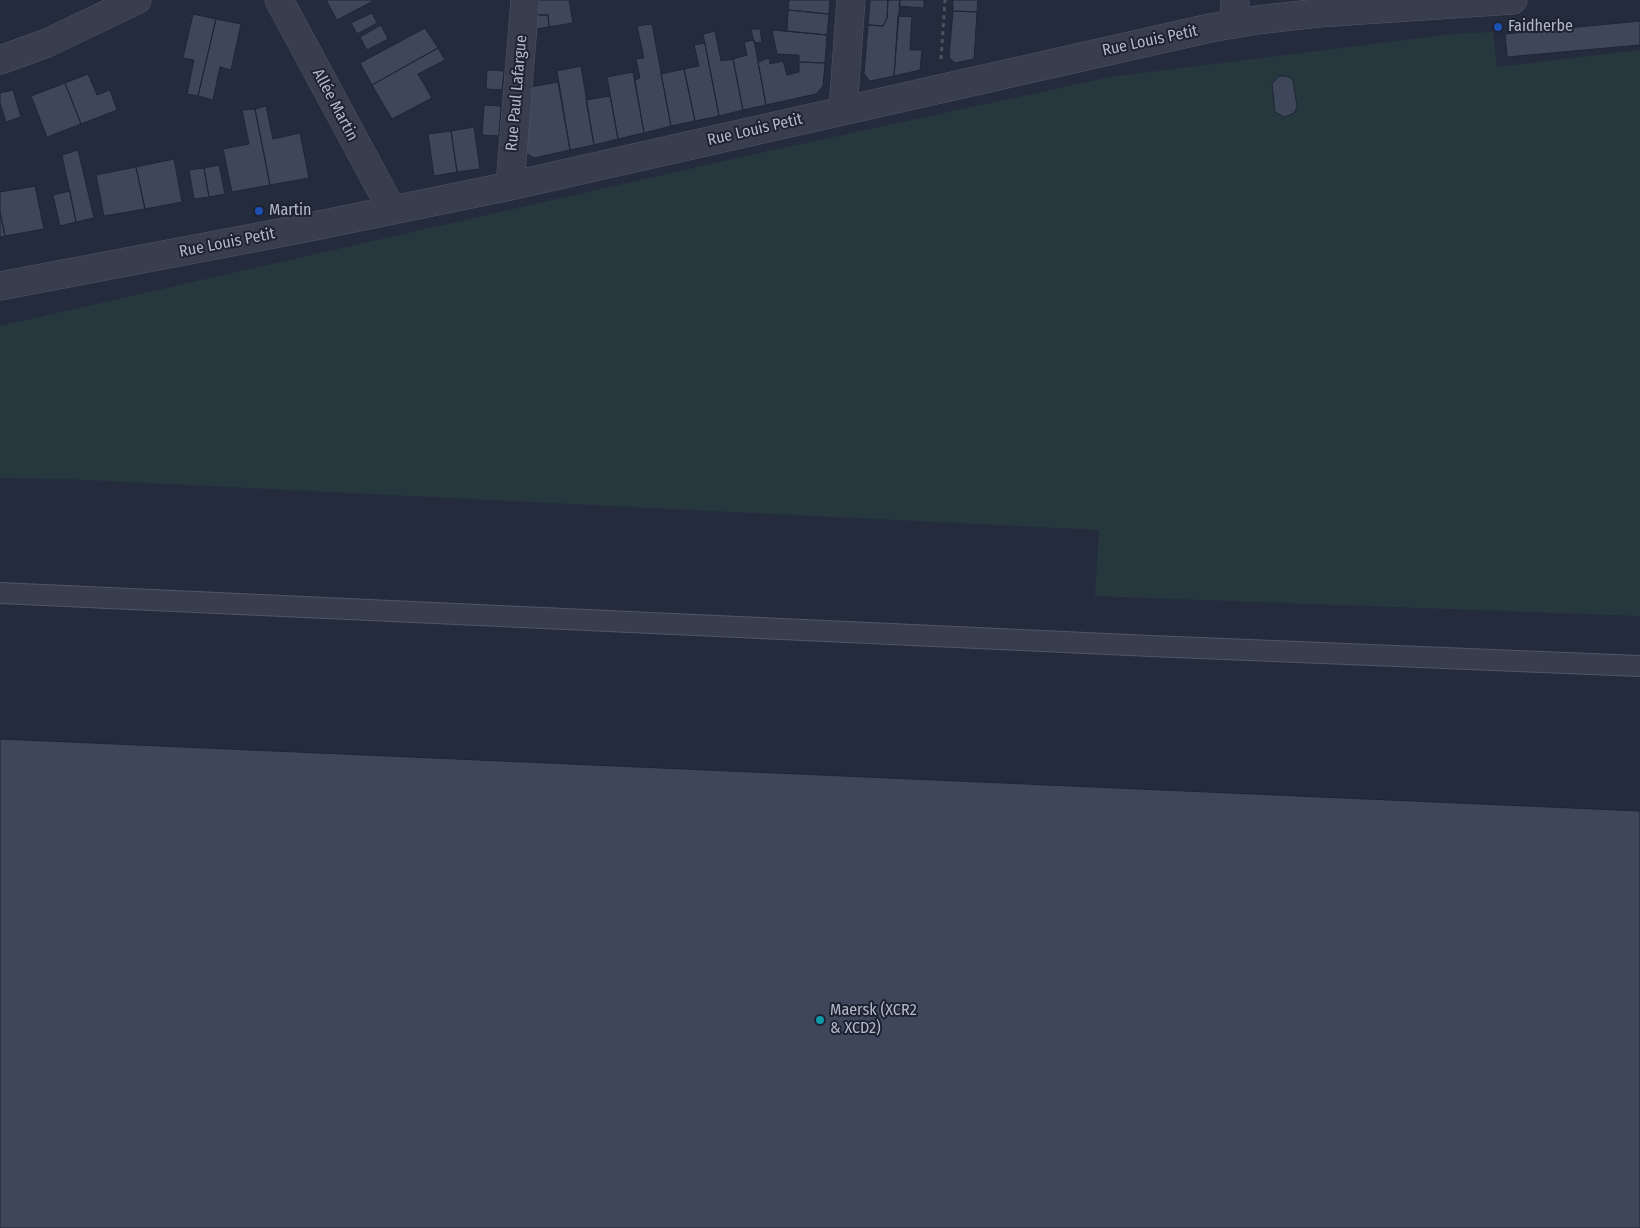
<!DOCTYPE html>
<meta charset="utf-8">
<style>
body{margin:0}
canvas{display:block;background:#242b3d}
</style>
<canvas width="1640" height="1228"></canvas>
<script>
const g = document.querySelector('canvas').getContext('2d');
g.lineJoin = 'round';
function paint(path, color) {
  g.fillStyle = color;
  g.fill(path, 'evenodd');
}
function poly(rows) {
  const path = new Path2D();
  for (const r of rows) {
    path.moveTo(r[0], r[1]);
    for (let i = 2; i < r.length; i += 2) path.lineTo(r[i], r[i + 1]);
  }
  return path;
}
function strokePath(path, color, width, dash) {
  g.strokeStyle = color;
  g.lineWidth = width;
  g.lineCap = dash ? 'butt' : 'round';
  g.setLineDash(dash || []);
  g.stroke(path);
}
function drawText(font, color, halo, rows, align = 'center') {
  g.font = font + ' "Fira Sans Condensed",sans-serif';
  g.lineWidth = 4;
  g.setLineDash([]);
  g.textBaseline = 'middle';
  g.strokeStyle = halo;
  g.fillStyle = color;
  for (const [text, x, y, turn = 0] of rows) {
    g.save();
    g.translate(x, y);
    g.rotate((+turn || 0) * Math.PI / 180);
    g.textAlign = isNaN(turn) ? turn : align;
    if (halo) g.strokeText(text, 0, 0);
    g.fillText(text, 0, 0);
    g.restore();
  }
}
const green = poly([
 [1493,32,1497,67,1640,50,1640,616,1095,596,1099,530,67,479,0,478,0,326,755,154,1111,77,1454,34]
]);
const building = poly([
 [326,0,375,0,337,20,326,0],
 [537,0,569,0,573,23,549,27,548,15,536,15,537,0],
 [789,0,830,0,829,14,788,10,789,0],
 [870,0,888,0,887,18,883,26,868,25,870,0],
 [888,0,900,0,894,76,870,81,864,74,868,25,883,26,887,18,888,0],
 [900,0,924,0,924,8,899,6,900,0],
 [953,0,978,0,977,12,953,11,953,0],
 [788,10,829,14,827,35,787,31,788,10],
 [953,11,977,12,974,59,955,63,949,57,953,11],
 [372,13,377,23,357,34,351,23,372,13],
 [193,14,216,19,198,96,187,94,194,60,183,58,193,14],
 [536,15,548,15,549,27,535,29,536,15],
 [898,16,912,17,910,50,922,50,920,70,894,76,898,16],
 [216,19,241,24,231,70,220,67,213,100,198,96,216,19],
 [1640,21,1640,45,1507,57,1505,34,1640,21],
 [652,24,671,126,644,133,635,80,640,78,636,59,644,58,637,26,652,24],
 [381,25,388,39,367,50,360,37,381,25],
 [425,28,438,48,372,85,360,63,425,28],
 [751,29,760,29,762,42,754,43,751,29],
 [772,30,827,35,825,63,799,62,799,55,777,54,772,30],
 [715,31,721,61,733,59,743,110,719,116,703,34,715,31],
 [754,40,766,105,743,110,733,59,747,55,744,42,754,40],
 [705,43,719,116,695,121,684,69,699,66,694,45,705,43],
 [438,48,445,60,418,74,432,98,392,119,372,85,438,48],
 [769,58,770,64,783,61,787,75,799,72,799,62,825,63,823,86,816,94,766,105,758,62,769,58],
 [581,66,594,145,570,150,557,71,581,66],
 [684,69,695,121,671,126,661,74,684,69],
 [487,70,504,71,502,90,486,89,487,70],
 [633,72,644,133,618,139,607,77,633,72],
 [88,74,97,95,110,90,117,110,81,124,65,83,88,74],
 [1279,76,1285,76,1291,78,1293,81,1297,106,1295,112,1290,115,1284,117,1275,112,1272,84,1279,76],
 [558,82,570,150,534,158,526,153,530,87,558,82],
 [65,83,81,124,47,137,31,96,65,83],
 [13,90,21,117,6,122,0,103,0,93,13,90],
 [610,96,618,139,594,145,586,100,610,96],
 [484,105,501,106,499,136,482,135,484,105],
 [266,106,273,139,300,133,309,178,270,185,255,109,266,106],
 [255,109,270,185,232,192,223,149,249,144,242,110,255,109],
 [474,127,480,169,457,172,451,131,474,127],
 [451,131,457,172,434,176,428,134,451,131],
 [78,150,94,218,76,222,62,155,78,150],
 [174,159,182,202,145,209,136,167,174,159],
 [219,165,225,194,209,197,204,168,219,165],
 [136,167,145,209,104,216,96,175,136,167],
 [204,168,209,197,194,199,189,170,204,168],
 [35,186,44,229,5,236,0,212,0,192,35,186],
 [70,191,76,222,60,226,53,195,70,191],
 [0,212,5,236,0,237,0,212],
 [0,739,1640,811,1640,1228,0,1228,0,739]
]);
const path = poly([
 [941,59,945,0]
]);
const service = poly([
 [0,593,1151,646,1640,666]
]);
const minor = poly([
 [279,0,392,210],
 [1234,24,1235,0],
 [0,60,47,43,137,0],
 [843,110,851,0],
 [510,186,525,0]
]);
const tertiary = poly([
 [0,286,300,229,510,186,1210,28,1257,20,1319,13,1513,0]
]);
const markers = [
 [1498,27,5,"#1a4fb4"],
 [259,211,5,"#1a4fb4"],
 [820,1020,5,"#0f9aa8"]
];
const poiNames = [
 ["Faidherbe",1508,27],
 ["Martin",269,211],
 ["Maersk (XCR2",830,1011],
 ["& XCD2)",830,1029]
];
const streetNames = [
 ["Rue Louis Petit",1150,41,-12],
 ["Rue Paul Lafargue",517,93,-85],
 ["Allée Martin",335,105,62],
 ["Rue Louis Petit",755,130,-13],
 ["Rue Louis Petit",227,243,-11]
];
paint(green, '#26383e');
paint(building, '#3e465a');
strokePath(building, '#1f2534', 1);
strokePath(service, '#505665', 22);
strokePath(minor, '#505665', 29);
strokePath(tertiary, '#505665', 29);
strokePath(path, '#44555b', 3, [4, 4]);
strokePath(service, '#383e4d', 20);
strokePath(minor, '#383e4d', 28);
strokePath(tertiary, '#383e4d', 28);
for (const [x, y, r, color] of markers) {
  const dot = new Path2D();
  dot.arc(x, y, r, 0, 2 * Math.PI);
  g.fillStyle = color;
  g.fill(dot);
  strokePath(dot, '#1d2332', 2);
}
drawText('16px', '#b4b9c8', '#1d2332', poiNames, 'left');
drawText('16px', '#b4b9c8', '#1d2332', streetNames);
</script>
